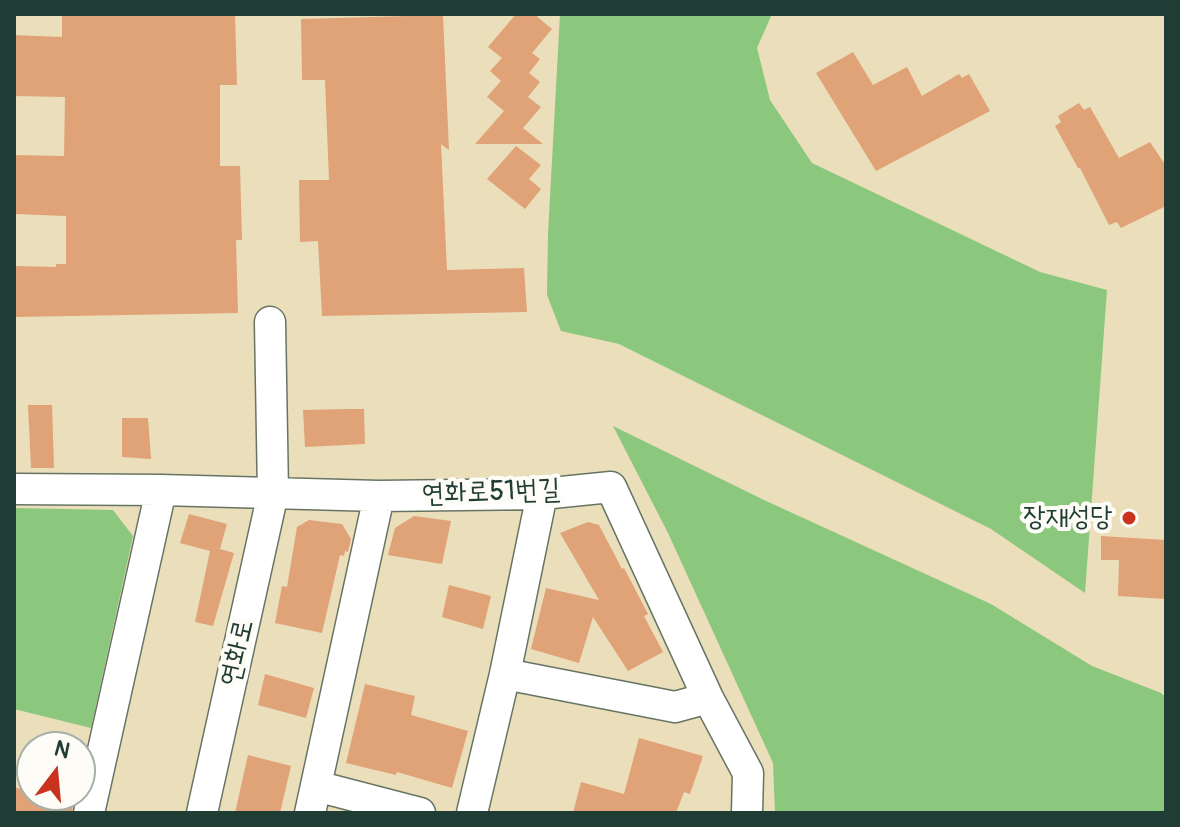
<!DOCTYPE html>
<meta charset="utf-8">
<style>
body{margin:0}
#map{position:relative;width:1180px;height:827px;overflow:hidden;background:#ebdebb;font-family:Pangolin,sans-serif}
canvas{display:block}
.frame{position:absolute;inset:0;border:16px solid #1f3d34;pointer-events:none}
.north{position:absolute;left:16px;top:731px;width:80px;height:80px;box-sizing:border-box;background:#fdfcf7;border:2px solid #a4b0a9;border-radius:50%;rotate:16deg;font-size:22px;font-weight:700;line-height:32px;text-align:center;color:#1f3d34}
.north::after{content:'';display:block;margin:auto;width:28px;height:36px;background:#c8321e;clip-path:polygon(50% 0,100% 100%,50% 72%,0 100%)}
</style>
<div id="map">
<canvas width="1180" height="827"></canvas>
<div class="frame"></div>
<div class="north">N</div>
</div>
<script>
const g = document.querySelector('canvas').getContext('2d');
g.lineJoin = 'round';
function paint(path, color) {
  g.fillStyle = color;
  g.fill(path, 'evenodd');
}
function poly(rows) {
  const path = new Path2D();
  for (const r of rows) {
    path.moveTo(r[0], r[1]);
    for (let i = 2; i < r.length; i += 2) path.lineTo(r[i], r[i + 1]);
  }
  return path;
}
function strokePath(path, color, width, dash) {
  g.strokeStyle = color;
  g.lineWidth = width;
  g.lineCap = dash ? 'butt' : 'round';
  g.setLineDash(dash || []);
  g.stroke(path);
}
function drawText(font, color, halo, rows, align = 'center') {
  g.font = font + ' Pangolin,"Poor Story",sans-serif';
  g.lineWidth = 8;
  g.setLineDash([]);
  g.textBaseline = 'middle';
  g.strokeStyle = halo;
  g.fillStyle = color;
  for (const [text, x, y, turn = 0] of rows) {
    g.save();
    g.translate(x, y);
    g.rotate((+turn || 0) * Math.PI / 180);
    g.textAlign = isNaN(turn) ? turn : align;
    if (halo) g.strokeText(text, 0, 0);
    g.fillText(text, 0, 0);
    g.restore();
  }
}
const green = poly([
 [560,14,772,14,757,48,770,100,812,163,1040,272,1107,290,1085,593,991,529,619,344,561,331,547,295,548,234],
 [613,426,764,500,991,604,1092,666,1161,693,1166,697,1166,813,775,813,773,763,668,533],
 [14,508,113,510,133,536,91,728,14,709]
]);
const building = poly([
 [62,14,235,14,237,85,220,85,220,166,240,166,242,240,236,240,238,313,14,317,14,266,56,267,56,264,66,264,66,216,14,214,14,155,64,156,65,97,14,96,14,35,62,37],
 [516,14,534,14,552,29,532,53,540,59,529,73,540,82,528,97,541,107,523,128,543,144,475,144,504,111,487,97,501,81,490,71,502,58,488,47],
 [443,15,449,150,441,144,447,270,524,268,527,312,322,316,318,241,300,242,299,180,329,180,325,80,302,80,301,19],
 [853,52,873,85,907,67,922,96,959,74,962,78,969,74,990,111,876,171,816,73],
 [1079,103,1084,110,1090,107,1119,158,1150,142,1166,166,1166,206,1121,228,1117,222,1109,225,1080,168,1078,168,1055,126,1061,122,1058,116],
 [516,146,541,165,529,179,541,189,525,209,487,179],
 [28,405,52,405,54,468,31,468],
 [348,409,364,409,365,444,305,447,303,410],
 [122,418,148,418,151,459,122,457],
 [189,514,227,524,220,549,234,553,213,626,195,622,210,551,180,543],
 [414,516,451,521,442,564,388,555,395,528],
 [309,520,342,524,351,539,348,552,345,551,344,556,340,555,322,633,275,623,282,586,287,587,297,527],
 [588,522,599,525,622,569,624,568,648,614,644,616,663,652,628,671,593,617,579,663,531,649,546,588,599,600,560,533],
 [1101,536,1166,540,1166,599,1118,596,1119,560,1101,560],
 [449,585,491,596,483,629,442,617],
 [265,674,314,688,306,718,258,705],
 [365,684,415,696,411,715,468,731,452,788,397,772,396,775,346,763],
 [639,738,703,756,690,794,684,792,676,813,573,813,581,782,624,794],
 [248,755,291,766,280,813,235,813],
 [14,787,32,792,32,795,43,795,73,803,72,813,14,813]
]);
const minor = poly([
 [14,489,161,490,379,496,542,494,611,487,708,698,748,773,747,813],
 [505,674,675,707,708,698],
 [316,786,420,813],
 [89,813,161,490],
 [202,813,273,493,270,322],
 [310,813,379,496],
 [472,813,505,674,542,494]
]);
const markers = [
 [1129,518,8,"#c8321e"]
];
const streetNames = [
 ["연화로51번길",491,493,-2],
 ["연화로",238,653,-77]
];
const poiNames = [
 ["장재성당",1113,518]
];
paint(green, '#8bc77c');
paint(building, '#e0a277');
strokePath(minor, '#667563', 33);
strokePath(minor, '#fff', 30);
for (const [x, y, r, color] of markers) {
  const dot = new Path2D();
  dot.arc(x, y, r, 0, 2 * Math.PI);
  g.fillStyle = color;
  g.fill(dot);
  strokePath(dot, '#fdfcf7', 3);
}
drawText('28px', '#1f3d34', '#fdfcf7', streetNames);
drawText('28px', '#1f3d34', '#fdfcf7', poiNames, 'right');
</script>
